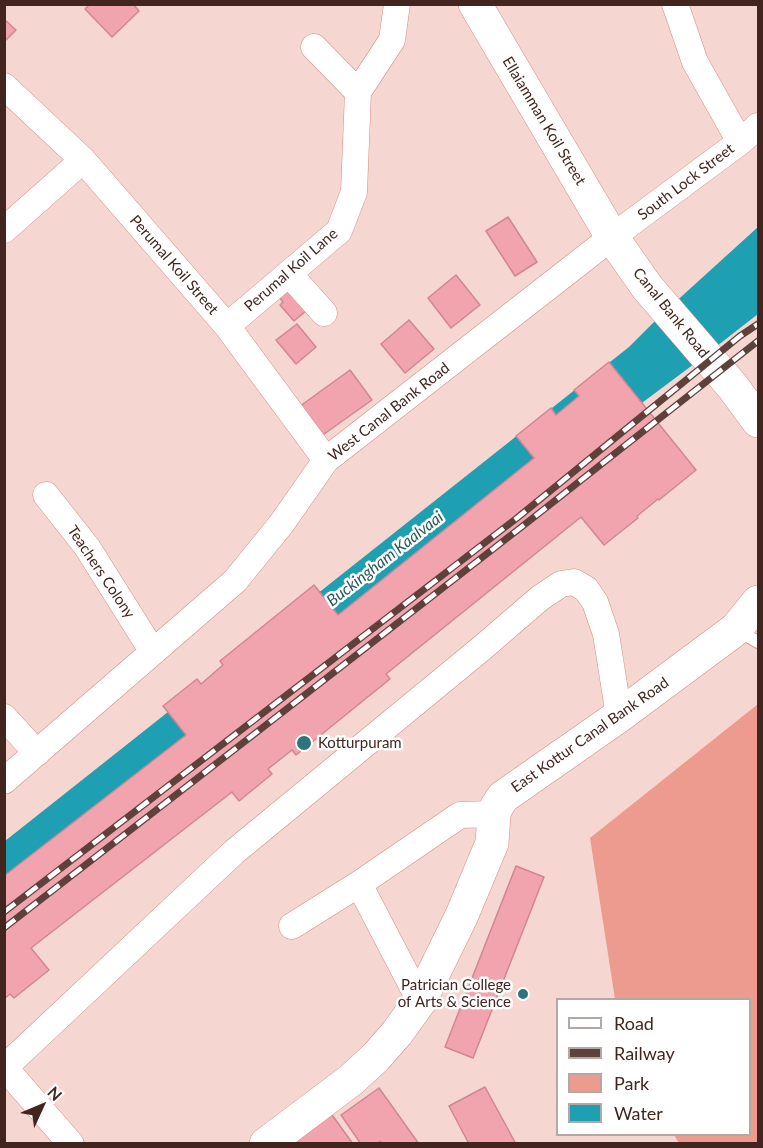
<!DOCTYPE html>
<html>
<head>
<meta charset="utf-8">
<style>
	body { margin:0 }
	#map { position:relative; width:763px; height:1148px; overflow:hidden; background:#f6d6d0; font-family:Lato,sans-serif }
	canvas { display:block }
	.frame { position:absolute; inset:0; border:6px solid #432520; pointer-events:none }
	.legend { position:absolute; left:556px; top:998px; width:195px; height:138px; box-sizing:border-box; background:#fff; border:2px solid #b4a8a6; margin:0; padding:8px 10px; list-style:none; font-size:18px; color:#432520 }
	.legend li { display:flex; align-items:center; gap:12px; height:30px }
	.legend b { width:30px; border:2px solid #b4a8a6 }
	.north { position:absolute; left:12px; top:1076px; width:60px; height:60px; -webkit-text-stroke:4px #fff; paint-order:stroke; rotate:46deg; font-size:16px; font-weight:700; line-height:24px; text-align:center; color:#432520 }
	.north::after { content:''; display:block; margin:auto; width:21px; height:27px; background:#432520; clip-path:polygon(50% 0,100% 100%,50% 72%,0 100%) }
</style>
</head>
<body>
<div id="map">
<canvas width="763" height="1148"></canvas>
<div class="frame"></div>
<ul class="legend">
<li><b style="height:8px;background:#fff"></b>Road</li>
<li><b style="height:8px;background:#5f413c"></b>Railway</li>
<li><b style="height:16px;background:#ec9b8e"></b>Park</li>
<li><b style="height:16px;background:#1fa0b2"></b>Water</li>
</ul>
<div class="north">N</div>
</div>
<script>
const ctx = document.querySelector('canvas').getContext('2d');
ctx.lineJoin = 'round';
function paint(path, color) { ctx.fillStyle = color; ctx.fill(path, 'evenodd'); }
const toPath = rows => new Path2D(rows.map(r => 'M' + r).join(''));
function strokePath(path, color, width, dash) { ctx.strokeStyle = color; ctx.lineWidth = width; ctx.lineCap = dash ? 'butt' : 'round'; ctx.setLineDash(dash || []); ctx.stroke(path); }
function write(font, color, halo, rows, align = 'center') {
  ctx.font = font + ' Lato,sans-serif'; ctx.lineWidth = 5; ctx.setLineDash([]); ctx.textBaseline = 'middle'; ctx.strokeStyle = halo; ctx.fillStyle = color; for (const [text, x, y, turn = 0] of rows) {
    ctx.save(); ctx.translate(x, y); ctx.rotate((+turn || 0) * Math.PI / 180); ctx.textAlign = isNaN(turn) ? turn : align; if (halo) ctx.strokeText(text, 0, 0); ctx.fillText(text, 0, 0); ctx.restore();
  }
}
paint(toPath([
	[758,704,758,1143,679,1143,674,1135,750,1134,750,1000,615,999,590,838]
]), '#ec9b8e');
paint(toPath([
	[758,227,758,314,694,364,5,879,5,841,629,347,660,316]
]), '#1fa0b2');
const building = toPath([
	[90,4,133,4,139,11,112,37,85,9,90,4],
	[4,19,16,30,4,42,4,19],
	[508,217,537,262,515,276,486,231,508,217],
	[456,275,480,305,451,328,428,298,456,275],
	[292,282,307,310,294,321,280,305,283,302,278,295,292,282],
	[409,320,434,349,405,373,381,344,409,320],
	[297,324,316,347,296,364,276,340,297,324],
	[609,362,696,470,659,500,658,499,637,516,638,518,604,545,581,517,386,674,390,679,296,755,292,750,268,769,272,774,239,801,232,792,31,948,49,970,14,998,10,994,4,999,4,876,186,735,163,706,197,679,201,684,223,665,220,661,314,585,338,615,534,458,516,436,551,408,556,415,579,396,574,390,609,362],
	[350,370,372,400,317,439,296,409,350,370],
	[516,866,544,877,473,1058,445,1047,516,866],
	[485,1087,516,1144,469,1144,449,1106,485,1087],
	[379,1088,419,1144,382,1144,380,1141,376,1144,361,1144,341,1115,379,1088],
	[330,1112,353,1144,288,1144,330,1112]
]);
paint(building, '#f1a3ae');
strokePath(building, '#d18692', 1.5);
const lane = toPath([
	[737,630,758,642]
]);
const street = toPath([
	[675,4,695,62,740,142],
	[314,47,358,92],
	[4,86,83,160,227,326,326,460],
	[4,230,83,160],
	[289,274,324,313],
	[227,326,339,231,354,192,358,92,392,40,397,4],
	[46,495,87,547,153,652],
	[4,717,37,753],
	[4,781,235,581,282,523,326,460,612,237,740,142,758,126],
	[359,884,420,1001],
	[292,926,359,884,460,815,494,814],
	[4,1068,234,852,482,648,540,598,561,584,574,582,586,589,595,602,606,634,619,716],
	[5,1068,71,1144]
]);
const secondary = toPath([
	[475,4,612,237,647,287,733,387,758,421],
	[266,1144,351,1080,376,1057,397,1033,420,1001,462,915,492,843,494,814,497,806,503,797,619,716,736,629,758,602]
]);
strokePath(lane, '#d68c80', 14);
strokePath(street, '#d68c80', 27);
strokePath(secondary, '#d68c80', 34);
strokePath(lane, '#fff', 12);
strokePath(street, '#fff', 26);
strokePath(secondary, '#fff', 33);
const rail = toPath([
	[4,912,517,518,740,336,758,324],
	[4,928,524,525,758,341]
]);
strokePath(rail, '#5f413c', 7);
strokePath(rail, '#fff', 4.5, [14]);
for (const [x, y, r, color] of [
	[304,743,8,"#2d747f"],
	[523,994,6,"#2d747f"]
]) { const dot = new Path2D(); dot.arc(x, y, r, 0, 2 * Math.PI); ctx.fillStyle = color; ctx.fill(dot); strokePath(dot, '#fff', 2); }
write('15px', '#432520', '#fff', [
	["Ellaiamman Koil Street",544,121,59],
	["South Lock Street",686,182,-37],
	["Perumal Koil Street",174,265,49],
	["Perumal Koil Lane",291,270,-41],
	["Canal Bank Road",671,313,51],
	["West Canal Bank Road",389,412,-38],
	["Teachers Colony",101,572,56],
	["East Kottur Canal Bank Road",590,735,-35]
]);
write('15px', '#432520', '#fff', [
	["Kotturpuram",318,743],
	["Patrician College",511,985,"right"],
	["of Arts & Science",511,1002,"right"]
], 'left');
write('italic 16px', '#275860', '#fff', [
	["Buckingham Kaalvaai",385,559,-38]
]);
</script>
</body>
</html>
